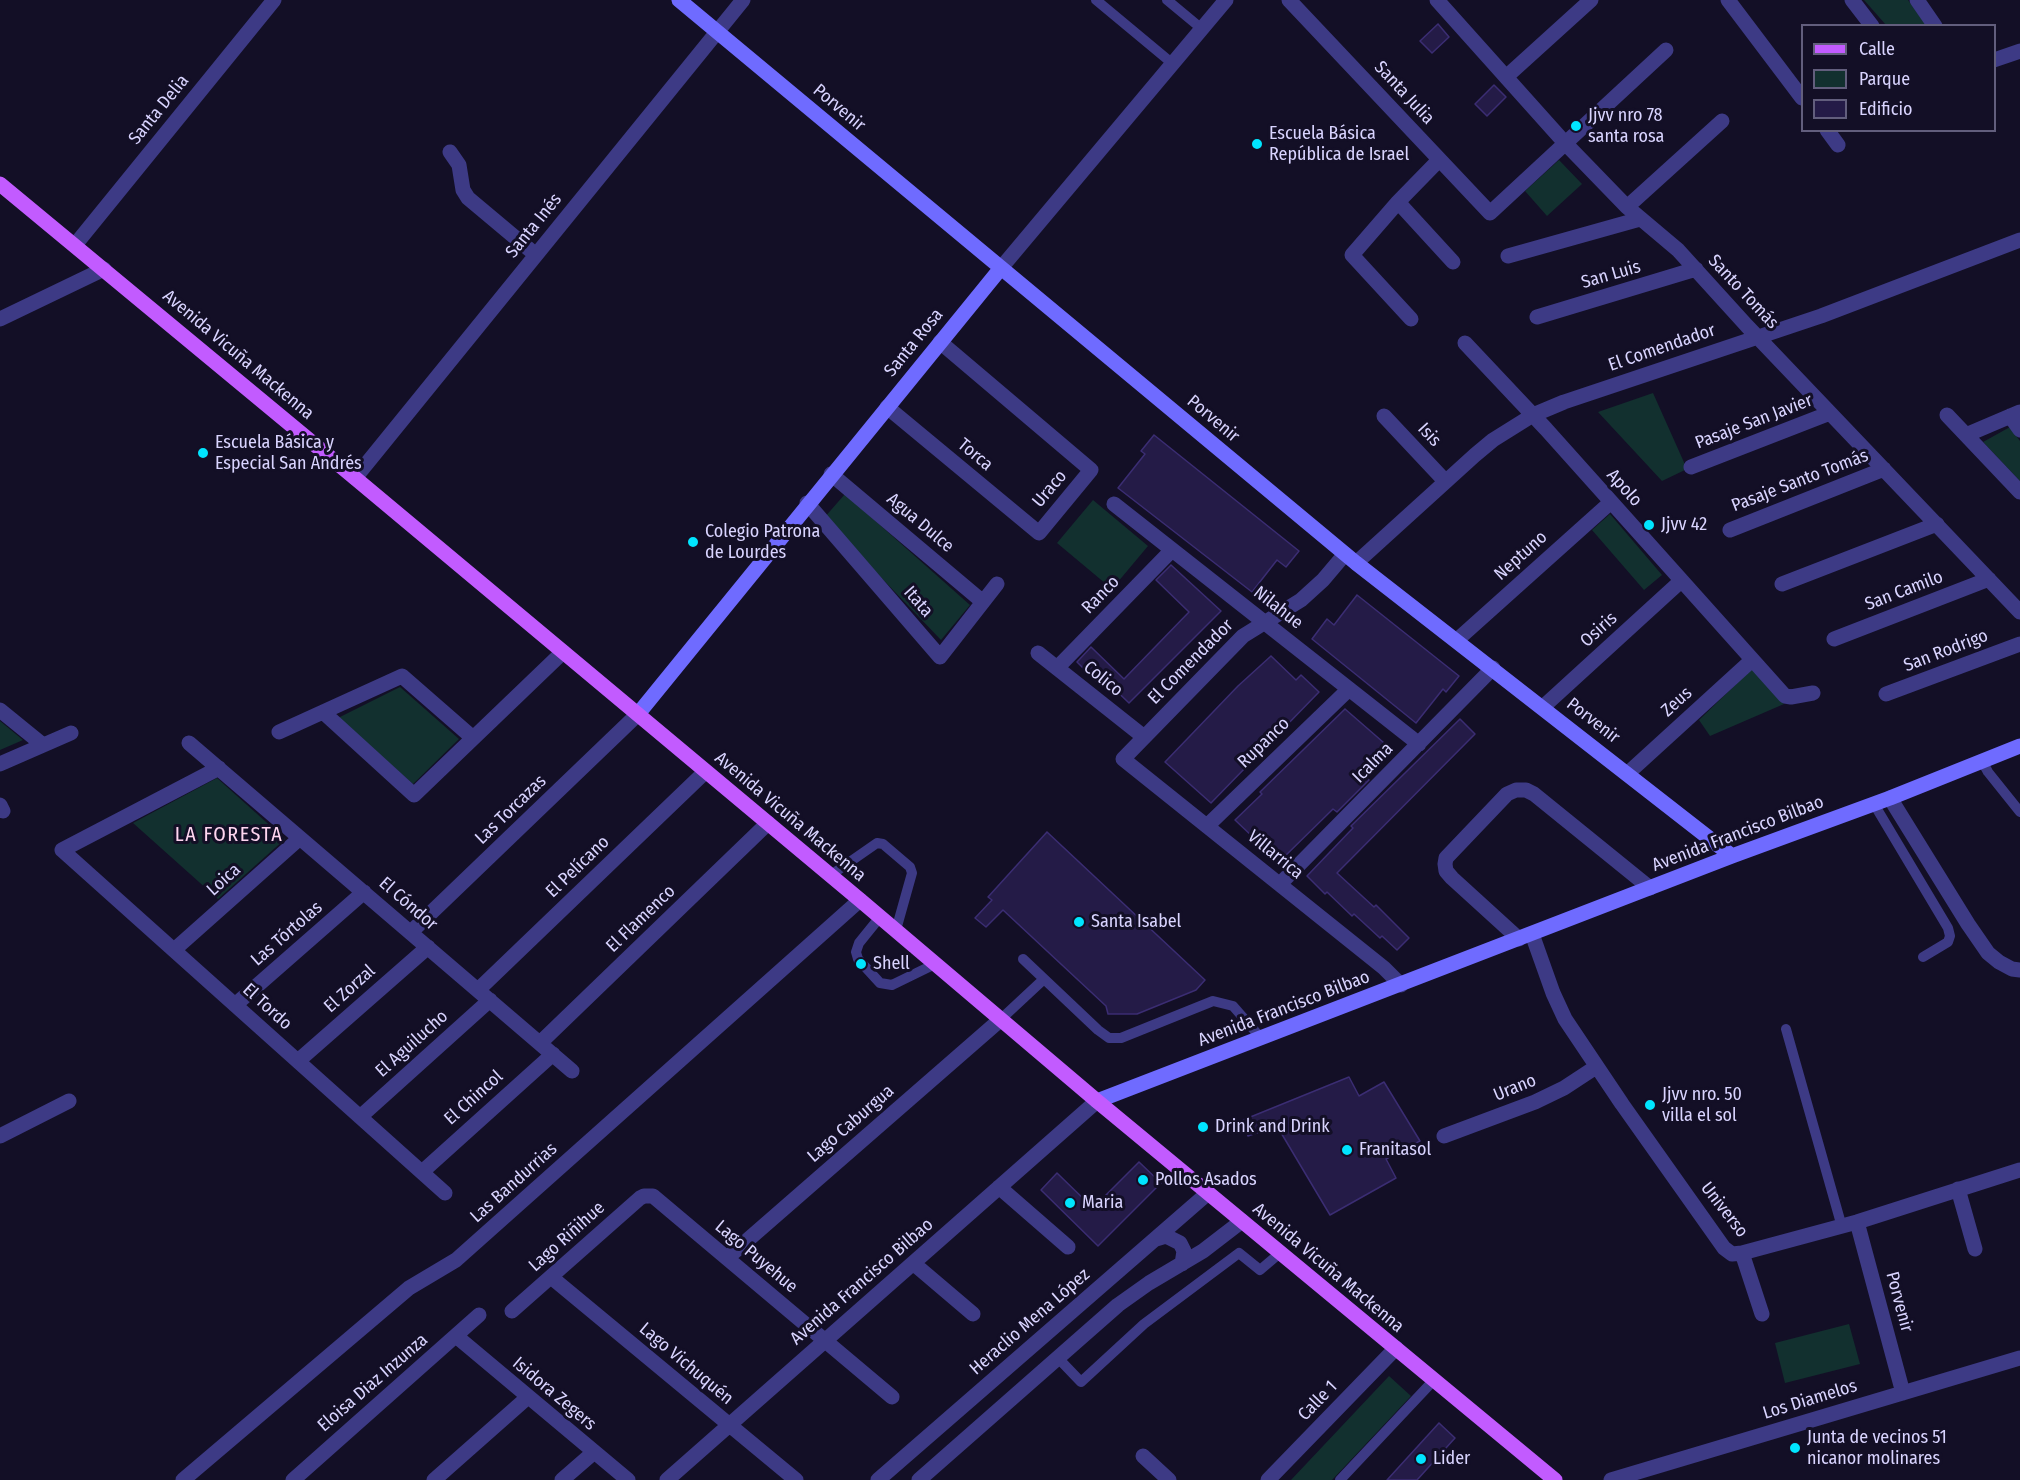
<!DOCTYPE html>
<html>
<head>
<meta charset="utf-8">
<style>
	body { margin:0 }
	#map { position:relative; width:2020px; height:1480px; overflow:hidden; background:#130f26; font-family:"Fira Sans Condensed",sans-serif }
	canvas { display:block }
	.legend { position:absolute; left:1801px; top:24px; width:195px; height:108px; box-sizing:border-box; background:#130f26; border:2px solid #625e7d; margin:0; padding:8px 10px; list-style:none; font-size:18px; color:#d9d4ff }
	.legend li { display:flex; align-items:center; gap:12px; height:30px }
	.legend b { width:30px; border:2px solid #625e7d }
</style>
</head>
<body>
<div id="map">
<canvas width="2020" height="1480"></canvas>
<ul class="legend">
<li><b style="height:8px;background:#c25bff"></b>Calle</li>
<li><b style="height:16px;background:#12302f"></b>Parque</li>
<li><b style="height:16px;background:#241b47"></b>Edificio</li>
</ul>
</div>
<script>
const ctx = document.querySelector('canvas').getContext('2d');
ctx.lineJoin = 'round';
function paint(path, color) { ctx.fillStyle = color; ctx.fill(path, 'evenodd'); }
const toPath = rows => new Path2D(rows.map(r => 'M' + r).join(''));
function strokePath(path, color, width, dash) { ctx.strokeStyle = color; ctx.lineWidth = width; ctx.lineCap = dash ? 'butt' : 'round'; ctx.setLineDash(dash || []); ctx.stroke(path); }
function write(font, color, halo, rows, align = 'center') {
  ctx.font = font + ' "Fira Sans Condensed",sans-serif'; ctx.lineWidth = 6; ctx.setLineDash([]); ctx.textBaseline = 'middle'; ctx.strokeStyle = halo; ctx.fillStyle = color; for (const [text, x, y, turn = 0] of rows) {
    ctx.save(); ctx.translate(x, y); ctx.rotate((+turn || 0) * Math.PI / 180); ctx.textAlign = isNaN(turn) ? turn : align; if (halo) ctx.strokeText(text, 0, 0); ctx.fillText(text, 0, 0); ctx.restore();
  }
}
paint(toPath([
	[1864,0,1908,0,1926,25,1886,25],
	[1559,160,1582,184,1547,216,1525,191],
	[1653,393,1687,469,1662,481,1598,412],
	[2010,427,2020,441,2020,481,1983,442],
	[845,494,970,605,941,640,824,518],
	[1093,500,1148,546,1112,589,1057,543],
	[1610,514,1662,575,1644,590,1592,530],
	[1756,665,1784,704,1710,736,1699,720],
	[400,687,459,739,413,784,338,718],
	[0,721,23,740,0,750],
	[217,778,285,839,218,899,133,823],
	[1849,1324,1860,1364,1785,1383,1775,1343],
	[1389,1376,1411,1396,1332,1480,1291,1480]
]), '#12302f');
const building = toPath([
	[1438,24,1449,37,1432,53,1420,41,1438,24],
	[1494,85,1506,97,1487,116,1475,104,1494,85],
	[1154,435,1299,551,1286,567,1277,560,1252,592,1118,488,1145,454,1141,451,1154,435],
	[1171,565,1221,611,1129,703,1103,678,1098,683,1077,662,1091,647,1124,679,1157,645,1189,612,1156,580,1171,565],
	[1357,595,1459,676,1446,692,1443,689,1416,723,1312,639,1327,619,1334,625,1357,595],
	[1271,656,1296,680,1301,675,1319,692,1211,803,1165,762,1238,686,1271,656],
	[1345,709,1391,749,1365,776,1369,780,1337,812,1333,809,1281,860,1256,836,1254,838,1235,820,1262,794,1260,792,1345,709],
	[1460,719,1475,734,1337,873,1374,907,1376,905,1409,938,1397,950,1382,936,1380,938,1354,914,1352,916,1327,892,1325,894,1307,876,1353,828,1351,826,1460,719],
	[1047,832,1205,980,1196,990,1137,1014,1108,1014,1106,1006,1003,910,986,927,975,918,992,900,988,897,1047,832],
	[1349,1077,1359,1096,1384,1082,1420,1141,1386,1159,1396,1178,1330,1215,1277,1126,1248,1136,1243,1120,1349,1077],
	[1139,1162,1161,1183,1098,1246,1041,1190,1057,1173,1093,1208,1139,1162],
	[1439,1423,1455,1438,1417,1480,1387,1480,1439,1423]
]);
paint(building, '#241b47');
strokePath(building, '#3b2d73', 1.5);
strokePath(toPath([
	[1096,0,1173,64],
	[1167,0,1202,29],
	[1982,761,1988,772,2020,812],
	[1874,804,1948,928,1950,936,1948,942,1923,957],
	[831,875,877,843,883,844,910,867,912,873,896,930],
	[880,917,859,943,856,952,858,959,880,983,892,985,935,964],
	[1023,959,1098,1030,1109,1038,1121,1038,1213,1001,1233,1006,1261,1038],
	[1000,1020,1044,979],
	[1786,1029,1842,1227],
	[1058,1358,1081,1382,1144,1324,1239,1253,1260,1270,1280,1253],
	[1340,1480,1434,1380]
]), '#3d3a85', 10);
strokePath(toPath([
	[1289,0,1490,213,1666,50],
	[1437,0,1565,143,1627,207,1678,250,1747,326,2020,612],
	[1728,0,1802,98],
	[1852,0,1872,26],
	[1917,0,1935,26],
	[1994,60,2020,51],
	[1506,77,1591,0],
	[1827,130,1838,145],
	[450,152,459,165,463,190,468,198,536,255],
	[1398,202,1453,262],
	[1627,207,1722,121],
	[75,245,274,0],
	[1508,256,1640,219],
	[1001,268,1226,0],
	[1537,317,1696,269],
	[0,319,104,269],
	[1411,319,1352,255,1398,202,1439,160],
	[1465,343,1546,429,1785,696,1791,697,1813,693],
	[887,407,1039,533,1091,470,940,342],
	[1947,415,2020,492],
	[1384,416,1445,481],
	[2010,416,2020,430],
	[1966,435,2020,412],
	[1691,467,1830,413],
	[831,474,983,602],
	[355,478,743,0],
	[807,503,940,657,997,584],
	[1114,504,1419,744],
	[1730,530,1884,469],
	[1345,554,1323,580,1301,600,1243,636,1123,759,1384,968,1401,985],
	[1356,563,1475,455,1493,440,1533,415,1564,402,1821,316,2020,240],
	[1782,584,1937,524],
	[1834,639,1989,579],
	[1457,640,1611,502],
	[1038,653,1144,737],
	[1057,668,1172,550],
	[1886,694,2020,644],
	[1543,707,1681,581],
	[0,710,43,745],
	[323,712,414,795,563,652],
	[279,732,402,676,473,738],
	[189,743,572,1071],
	[0,764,71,733],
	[219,768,62,850,445,1193],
	[1627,774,1752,660],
	[1890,798,1968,924,1988,953,1999,962,2012,969,2020,970],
	[0,805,3,811],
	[1207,826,1349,689],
	[1280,884,1493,668],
	[411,932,638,714],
	[1532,934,1553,993,1565,1019,1622,1104,1724,1248,1732,1254,1742,1253,1857,1222,2020,1170],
	[1519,939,1452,878,1446,871,1445,864,1446,858,1507,794,1516,790,1526,790,1534,794,1650,888],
	[174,950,300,838],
	[478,990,705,772],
	[235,1005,364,892],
	[540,1043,768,823],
	[298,1061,428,947],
	[360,1117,490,1000],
	[0,1136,69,1101],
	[1444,1136,1535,1102,1564,1088,1596,1067],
	[422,1172,553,1054],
	[999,1187,1068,1247],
	[1958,1189,1975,1249],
	[1857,1222,1903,1393],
	[1156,1239,1166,1236,1180,1243,1184,1251,1182,1264],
	[1742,1253,1762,1314],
	[727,1258,1000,1020],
	[913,1263,973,1314],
	[551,1277,796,1480],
	[512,1311,640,1198,644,1196,653,1196,892,1397],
	[456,1336,628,1480],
	[1143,1456,1169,1480],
	[183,1480,409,1288,456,1260,860,900],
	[293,1480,479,1315],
	[434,1480,528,1397],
	[562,1480,593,1453],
	[667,1480,1097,1101],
	[878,1480,1208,1193],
	[919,1480,1118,1305,1149,1283,1203,1251,1242,1221],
	[1268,1480,1396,1348],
	[1611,1480,2020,1358]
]), '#3d3a85', 15);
strokePath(toPath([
	[679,0,1356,563,1732,856],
	[638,714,1001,268],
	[1097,1101,1732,856,1890,798,2020,746]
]), '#6f6bff', 15);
strokePath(toPath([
	[0,184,355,478,860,900,1097,1101,1555,1480]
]), '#c25bff', 15);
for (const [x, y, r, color] of [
	[1576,126,6,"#00e5ff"],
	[1257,144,6,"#00e5ff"],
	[203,453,6,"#00e5ff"],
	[1649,525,6,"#00e5ff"],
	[693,542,6,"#00e5ff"],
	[1079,922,6,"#00e5ff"],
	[861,964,6,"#00e5ff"],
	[1650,1105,6,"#00e5ff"],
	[1203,1127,6,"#00e5ff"],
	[1347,1150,6,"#00e5ff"],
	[1143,1180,6,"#00e5ff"],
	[1070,1203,6,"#00e5ff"],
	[1795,1448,6,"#00e5ff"],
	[1421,1459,6,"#00e5ff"]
]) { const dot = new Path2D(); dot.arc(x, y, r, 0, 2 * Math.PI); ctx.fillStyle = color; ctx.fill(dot); strokePath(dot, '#130f26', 2); }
write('18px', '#d9d4ff', '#130f26', [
	["Santa Julia",1404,93,47],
	["Porvenir",839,108,40],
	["Santa Delia",159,110,-51],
	["Santa Inés",534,226,-51],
	["San Luis",1611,275,-16],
	["Santo Tomás",1743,292,47],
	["Santa Rosa",914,343,-51],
	["El Comendador",1662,348,-19],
	["Avenida Vicuña Mackenna",238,355,40],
	["Porvenir",1213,419,40],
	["Pasaje San Javier",1754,422,-21],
	["Isis",1429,435,47],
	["Torca",975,455,40],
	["Pasaje Santo Tomás",1800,481,-21],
	["Apolo",1624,488,48],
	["Uraco",1050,489,-50],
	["Agua Dulce",920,523,40],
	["Neptuno",1521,556,-42],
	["San Camilo",1904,591,-21],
	["Ranco",1101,595,-46],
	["Itata",918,602,49],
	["Nilahue",1278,608,38],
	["Osiris",1599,630,-42],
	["San Rodrigo",1946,651,-21],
	["El Comendador",1191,662,-45],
	["Colico",1103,679,39],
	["Zeus",1677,702,-42],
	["Porvenir",1593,721,38],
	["Rupanco",1264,743,-44],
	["Icalma",1373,763,-45],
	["Las Torcazas",511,810,-44],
	["Avenida Vicuña Mackenna",790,817,40],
	["Avenida Francisco Bilbao",1738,834,-21],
	["Villarrica",1275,855,39],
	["El Pelícano",578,867,-44],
	["Loica",224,880,-42],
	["El Cóndor",408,904,41],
	["El Flamenco",641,919,-44],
	["Las Tórtolas",287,934,-41],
	["El Zorzal",350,989,-42],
	["El Tordo",267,1007,42],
	["Avenida Francisco Bilbao",1284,1009,-21],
	["El Aguilucho",412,1044,-42],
	["Urano",1515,1088,-22],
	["El Chincol",474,1098,-42],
	["Lago Caburgua",851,1124,-41],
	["Las Bandurrias",514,1183,-42],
	["Universo",1724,1210,52],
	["Lago Riñihue",567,1237,-42],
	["Lago Puyehue",756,1257,40],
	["Avenida Vicuña Mackenna",1328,1268,40],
	["Avenida Francisco Bilbao",862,1282,-41],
	["Porvenir",1899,1302,75],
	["Heraclio Mena López",1030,1322,-41],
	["Lago Vichuquén",686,1364,40],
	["Eloisa Diaz Inzunza",373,1383,-41],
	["Isidora Zegers",554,1394,40],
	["Los Diamelos",1810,1400,-17],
	["Calle 1",1318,1401,-46]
]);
write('18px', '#d9d4ff', '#130f26', [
	["Jjvv nro 78",1588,116],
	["santa rosa",1588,137],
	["Escuela Básica",1269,134],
	["República de Israel",1269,155],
	["Escuela Básica y",215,443],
	["Especial San Andrés",215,464],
	["Jjvv 42",1661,525],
	["Colegio Patrona",705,532],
	["de Lourdes",705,553],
	["Santa Isabel",1091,922],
	["Shell",873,964],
	["Jjvv nro. 50",1662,1095],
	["villa el sol",1662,1116],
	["Drink and Drink",1215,1127],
	["Franitasol",1359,1150],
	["Pollos Asados",1155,1180],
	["Maria",1082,1203],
	["Junta de vecinos 51",1807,1438],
	["nicanor molinares",1807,1459],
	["Lider",1433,1459]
], 'left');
ctx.letterSpacing = '1.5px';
write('20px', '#ffd6f0', '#130f26', [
	["LA FORESTA",229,835]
]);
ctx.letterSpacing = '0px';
</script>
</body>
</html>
